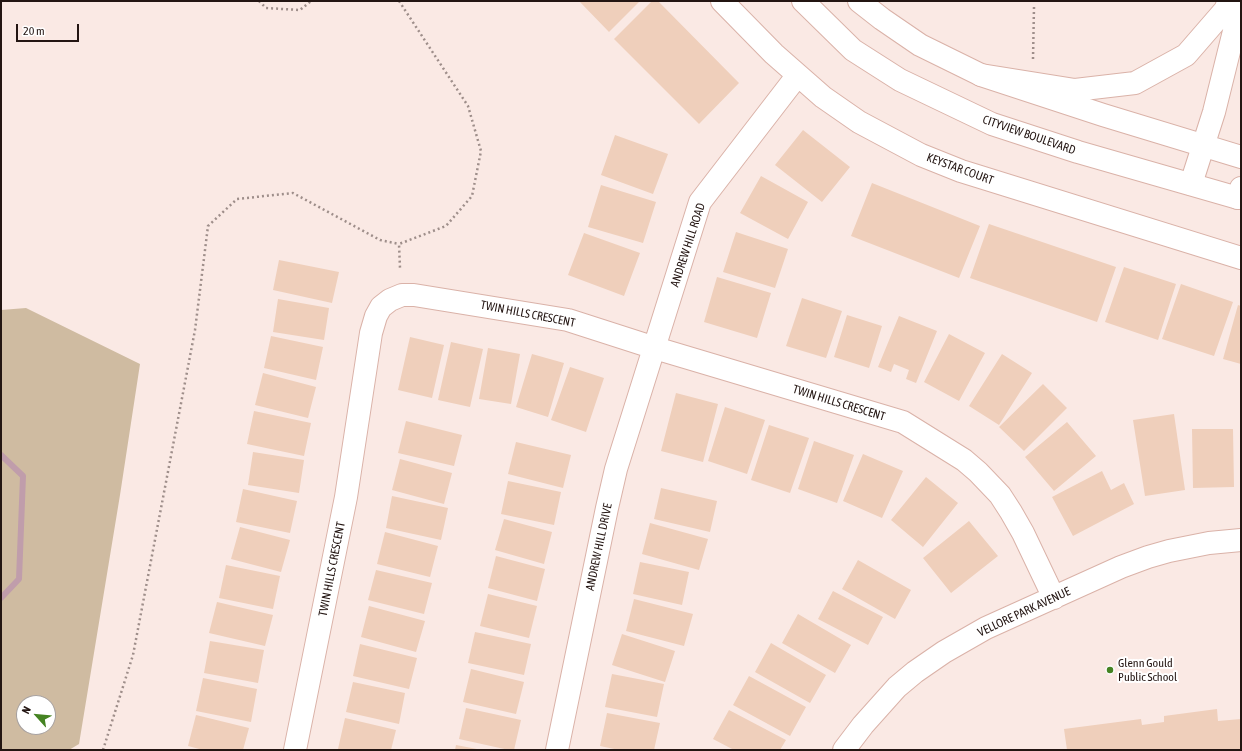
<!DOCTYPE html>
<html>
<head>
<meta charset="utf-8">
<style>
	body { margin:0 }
	#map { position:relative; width:1242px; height:751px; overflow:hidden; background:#fae9e4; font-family:"Asap Condensed",sans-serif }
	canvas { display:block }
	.frame { position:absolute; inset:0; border:2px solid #231512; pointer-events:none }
	.north { position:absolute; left:16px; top:695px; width:40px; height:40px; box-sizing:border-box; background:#fff; border:1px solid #a7a1a0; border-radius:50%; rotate:297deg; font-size:11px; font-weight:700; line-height:16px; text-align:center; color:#231512 }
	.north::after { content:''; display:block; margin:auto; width:14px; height:18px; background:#458322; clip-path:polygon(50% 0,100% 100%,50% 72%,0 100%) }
	.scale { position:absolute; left:16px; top:24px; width:63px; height:18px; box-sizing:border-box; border:2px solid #231512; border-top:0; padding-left:5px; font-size:12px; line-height:14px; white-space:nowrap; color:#231512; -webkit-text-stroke:3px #fff; paint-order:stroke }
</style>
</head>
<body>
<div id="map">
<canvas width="1242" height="751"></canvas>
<div class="frame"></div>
<div class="north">N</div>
<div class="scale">20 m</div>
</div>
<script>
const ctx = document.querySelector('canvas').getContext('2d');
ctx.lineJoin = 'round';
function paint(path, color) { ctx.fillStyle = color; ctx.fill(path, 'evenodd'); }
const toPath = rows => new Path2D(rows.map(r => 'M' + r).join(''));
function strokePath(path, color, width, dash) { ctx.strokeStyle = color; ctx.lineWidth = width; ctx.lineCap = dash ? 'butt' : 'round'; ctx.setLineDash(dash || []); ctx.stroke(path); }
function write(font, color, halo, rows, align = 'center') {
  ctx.font = font + ' "Asap Condensed",sans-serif'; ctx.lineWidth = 4; ctx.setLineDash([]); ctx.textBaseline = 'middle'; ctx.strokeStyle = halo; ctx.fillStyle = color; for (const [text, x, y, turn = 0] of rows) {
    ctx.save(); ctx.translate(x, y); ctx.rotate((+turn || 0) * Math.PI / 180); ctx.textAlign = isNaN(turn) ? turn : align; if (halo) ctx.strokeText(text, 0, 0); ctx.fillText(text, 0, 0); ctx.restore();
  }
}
paint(toPath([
	[26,308,140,364,120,495,79,744,69,750,1,750,1,310],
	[24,703,48,703,48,727,24,727]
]), '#cfbba1');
strokePath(toPath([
	[1,455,23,476,19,579,1,598]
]), '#c09dab', 6);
paint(toPath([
	[579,1,640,1,609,32],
	[652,1,658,1,739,83,699,124,614,39],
	[803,130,850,167,822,202,775,165],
	[615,135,668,154,653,194,601,175],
	[761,176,808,202,788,239,740,213],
	[872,183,980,226,959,278,851,236],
	[601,185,656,202,643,243,588,227],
	[989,224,1116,267,1097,322,970,278],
	[736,232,788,249,775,288,723,272],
	[584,233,640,253,624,296,568,275],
	[279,260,339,272,332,303,273,290],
	[1124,267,1176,284,1158,340,1105,322],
	[717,277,771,293,757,338,704,322],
	[1181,284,1233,302,1214,356,1162,339],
	[802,298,842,311,826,358,786,346],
	[278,299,329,308,324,340,273,332],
	[1238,305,1241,306,1241,364,1223,359],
	[847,315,882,326,869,368,834,357],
	[899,316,937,331,916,383,906,379,909,370,894,364,891,372,878,367],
	[949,334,985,353,959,401,924,382],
	[271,336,323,347,316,380,264,368],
	[410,337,444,345,432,398,398,390],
	[451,342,483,349,470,407,438,400],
	[488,348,520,354,511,404,479,399],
	[532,354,564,363,548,417,516,407],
	[1002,354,1032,373,999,425,969,406],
	[570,367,604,378,586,432,551,420],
	[263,373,316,387,308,418,255,405],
	[1043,384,1067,408,1024,451,999,427],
	[676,393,718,404,703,462,661,451],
	[725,407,765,420,747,474,708,461],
	[254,411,311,423,304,456,247,444],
	[1174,414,1185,490,1145,496,1133,420],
	[406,421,462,435,454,466,398,453],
	[1067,422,1096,456,1054,491,1025,457],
	[769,425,809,438,790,493,751,480],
	[1192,429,1233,429,1234,487,1193,488],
	[814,441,854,455,837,503,798,489],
	[516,442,571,455,563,488,508,474],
	[253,452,304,460,299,493,248,485],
	[863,454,903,471,882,518,843,501],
	[400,459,452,473,444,504,392,490],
	[1102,471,1111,490,1124,483,1134,504,1073,536,1052,497],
	[926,477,958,503,923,547,891,520],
	[508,481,561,492,554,525,501,514],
	[661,488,717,501,710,532,654,519],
	[243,489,297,501,290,533,236,522],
	[392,496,448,508,441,540,386,528],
	[504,519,552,532,544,564,495,550],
	[969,521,998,556,951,593,923,558],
	[650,523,708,539,699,570,642,554],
	[240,527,290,540,281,572,231,559],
	[385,532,438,546,430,577,377,564],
	[496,556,545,569,537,601,488,588],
	[858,560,911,590,895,619,842,589],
	[640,562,689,572,682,605,633,594],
	[226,565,280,576,273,609,219,598],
	[376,570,432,583,424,614,368,600],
	[833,591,883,617,868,645,818,619],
	[488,594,537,606,529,638,480,626],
	[634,599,693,614,684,646,626,631],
	[217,602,273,615,265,646,209,633],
	[369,606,425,621,416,652,361,637],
	[798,614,851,645,835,673,782,643],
	[475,632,531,644,524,675,468,663],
	[622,634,675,651,665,682,612,665],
	[210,641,264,650,258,683,204,673],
	[771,643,826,675,810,703,755,672],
	[360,644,417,658,409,689,353,676],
	[471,669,524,682,516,714,463,702],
	[612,674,664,684,657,717,605,707],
	[749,676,806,707,790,736,733,705],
	[203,678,257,689,251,722,196,711],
	[353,682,405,693,399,724,346,712],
	[466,708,521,720,514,750,509,750,459,739],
	[1217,709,1218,721,1241,719,1241,750,1067,750,1064,729,1141,719,1142,725,1164,722,1164,716],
	[729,710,786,740,780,750,734,750,713,739],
	[607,713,660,723,654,750,619,750,600,746],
	[196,715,249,728,243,750,203,750,188,746],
	[345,718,396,730,391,750,338,749],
	[456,745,477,749,477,750,455,750]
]), '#efcfbb');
const minor = toPath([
	[722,1,774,54,823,97,859,122,921,155,961,171,1241,258],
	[295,750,346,497,371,333,376,316,381,307,390,300,402,295,414,295,568,320,655,348,903,422,964,460,978,472,1000,495,1011,512,1023,533,1054,598],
	[557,750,607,508,616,469,700,202,797,76],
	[844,750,863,725,897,687,915,672,944,652,986,628,1121,567,1148,557,1169,551,1209,543,1241,540]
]);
const secondary = toPath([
	[803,1,853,50,900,80,992,124,1078,152,1238,198],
	[859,1,882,19,920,45,981,75,1103,115,1241,157]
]);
const motorway = toPath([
	[981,75,1075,90,1135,83,1186,55,1225,10,1229,1],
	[1191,184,1214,112,1241,3],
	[1238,198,1241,188]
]);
strokePath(minor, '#dab2a8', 24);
strokePath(secondary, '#dab2a8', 24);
strokePath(motorway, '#dab2a8', 24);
strokePath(toPath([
	[259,1,266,8,300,10,311,1],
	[399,1,468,106,481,151,472,196,446,226,399,244,400,268],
	[1033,59,1034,7],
	[103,750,133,655,195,330,208,226,237,199,293,193,380,240,399,244]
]), '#9e8e8a', 2.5, [2, 3]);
strokePath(minor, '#fff', 22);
strokePath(secondary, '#fff', 22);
strokePath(motorway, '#fff', 22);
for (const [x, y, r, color] of [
	[1110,670,4,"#458322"]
]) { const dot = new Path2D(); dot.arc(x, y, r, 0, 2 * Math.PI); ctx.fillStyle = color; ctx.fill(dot); strokePath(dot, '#fff', 1.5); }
write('12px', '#231512', '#fff', [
	["CITYVIEW BOULEVARD",1029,135,19],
	["KEYSTAR COURT",960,169,20],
	["ANDREW HILL ROAD",688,245,-72],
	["TWIN HILLS CRESCENT",528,314,11],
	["TWIN HILLS CRESCENT",839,403,17],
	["ANDREW HILL DRIVE",599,547,-78],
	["TWIN HILLS CRESCENT",332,569,-79],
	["VELLORE PARK AVENUE",1024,612,-25]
]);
write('12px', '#231512', '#fff', [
	["Glenn Gould",1118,663],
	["Public School",1118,677]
], 'left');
</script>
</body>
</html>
